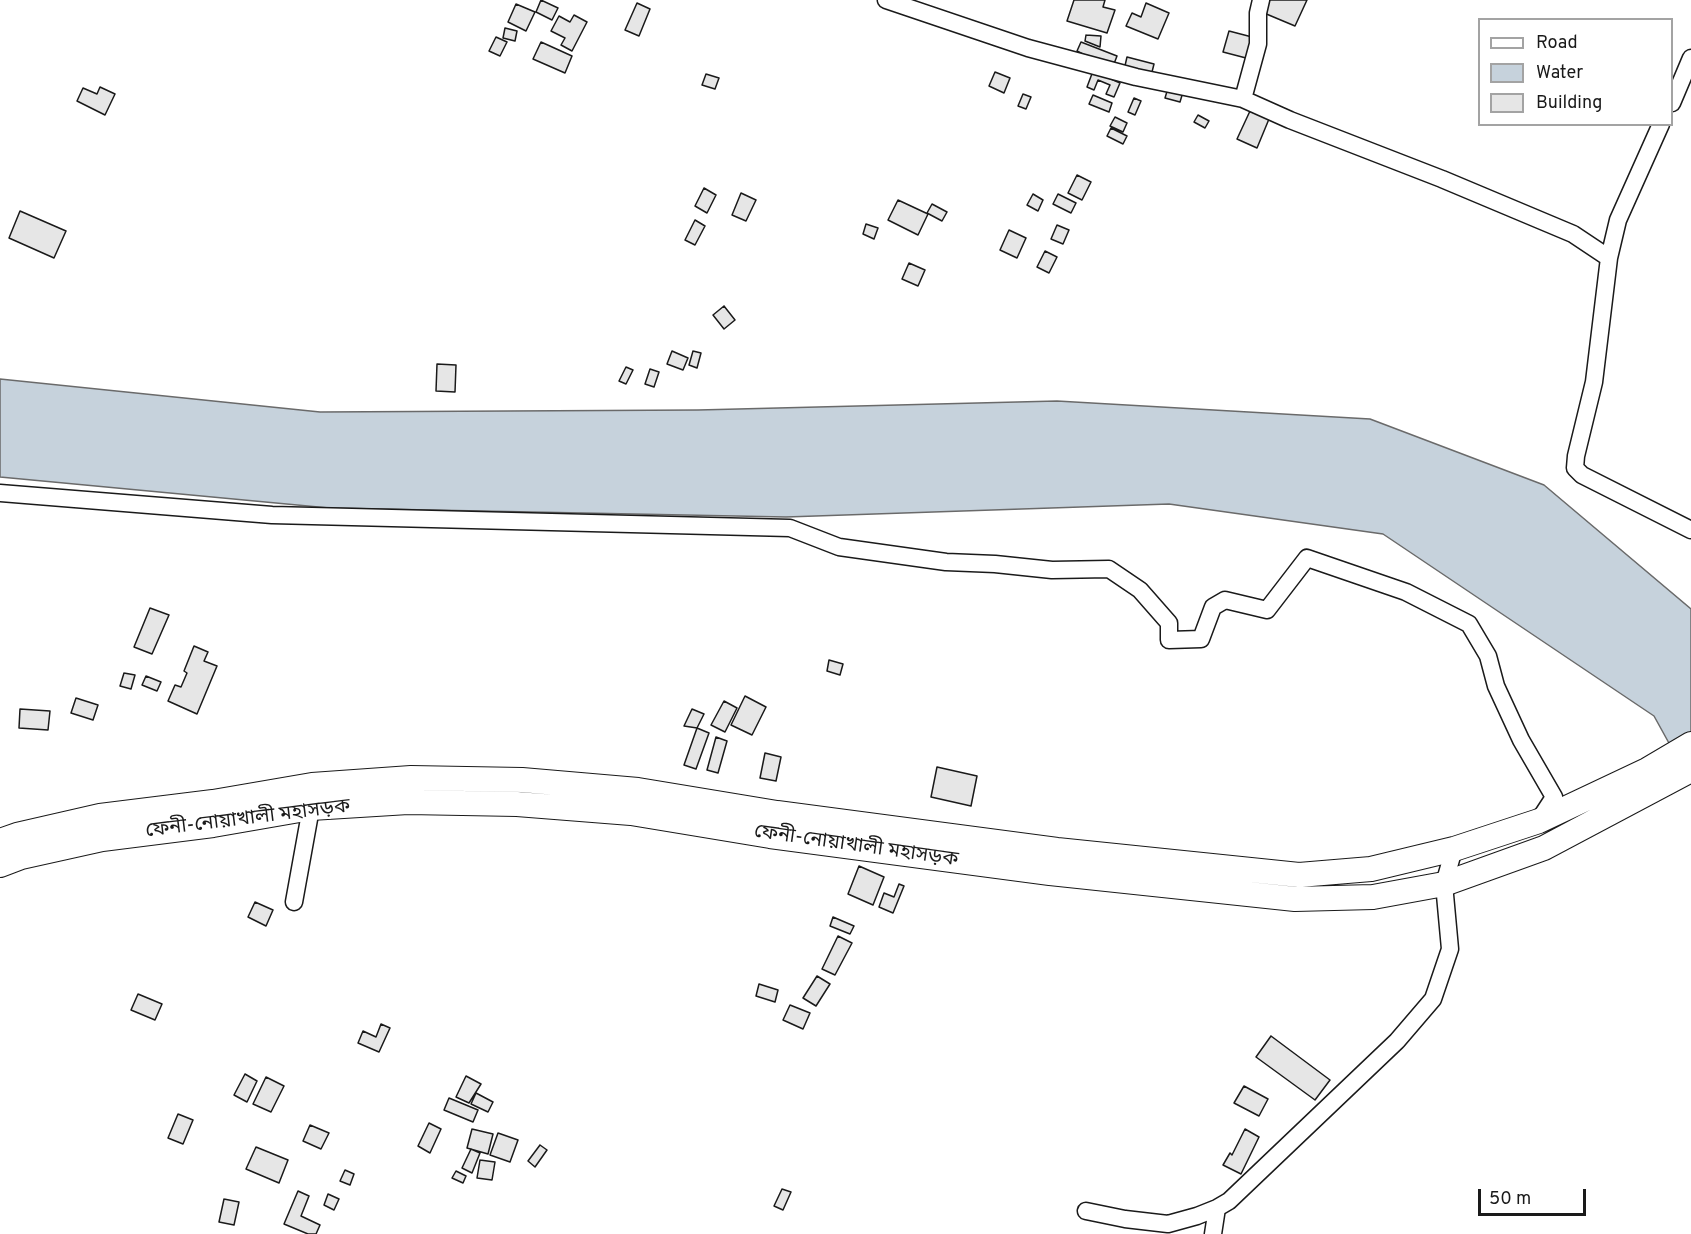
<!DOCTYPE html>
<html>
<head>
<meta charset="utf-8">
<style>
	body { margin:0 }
	#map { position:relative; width:1691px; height:1234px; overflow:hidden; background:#fff; font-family:Overpass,sans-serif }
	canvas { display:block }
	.legend { position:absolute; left:1478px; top:18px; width:195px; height:108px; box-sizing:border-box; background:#fff; border:2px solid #a3a3a3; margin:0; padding:8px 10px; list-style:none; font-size:18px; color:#1a1a1a }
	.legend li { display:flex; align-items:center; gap:12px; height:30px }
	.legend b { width:30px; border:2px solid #a3a3a3 }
	.scale { position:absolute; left:1478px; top:1189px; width:108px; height:27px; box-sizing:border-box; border:3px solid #1a1a1a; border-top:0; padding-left:8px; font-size:18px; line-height:21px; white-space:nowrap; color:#1a1a1a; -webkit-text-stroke:4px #fff; paint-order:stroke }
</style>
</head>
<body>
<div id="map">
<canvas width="1691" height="1234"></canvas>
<ul class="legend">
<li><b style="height:8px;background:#fff"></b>Road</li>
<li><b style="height:16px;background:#c6d2dc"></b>Water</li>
<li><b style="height:16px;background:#e6e6e6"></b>Building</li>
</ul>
<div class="scale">50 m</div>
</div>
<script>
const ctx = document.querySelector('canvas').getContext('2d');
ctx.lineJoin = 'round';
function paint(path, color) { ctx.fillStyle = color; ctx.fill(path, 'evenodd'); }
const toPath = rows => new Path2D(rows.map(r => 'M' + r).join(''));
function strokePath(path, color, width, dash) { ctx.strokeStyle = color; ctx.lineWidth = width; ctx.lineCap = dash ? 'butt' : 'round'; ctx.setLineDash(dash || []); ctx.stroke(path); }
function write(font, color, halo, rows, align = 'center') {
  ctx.font = font + ' Overpass,"Noto Sans Bengali",sans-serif'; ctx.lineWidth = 4.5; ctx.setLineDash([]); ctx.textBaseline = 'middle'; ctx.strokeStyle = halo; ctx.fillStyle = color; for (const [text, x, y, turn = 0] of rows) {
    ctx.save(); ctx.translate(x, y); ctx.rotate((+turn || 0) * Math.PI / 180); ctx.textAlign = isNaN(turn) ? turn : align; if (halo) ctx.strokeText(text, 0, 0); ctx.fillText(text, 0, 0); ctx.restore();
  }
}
const water = toPath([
	[0,379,320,412,698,410,1057,401,1370,419,1544,485,1691,609,1691,783,1654,716,1383,534,1169,504,786,517,329,508,0,477,0,379]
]);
paint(water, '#c6d2dc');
strokePath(water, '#6a6a6a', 1.5);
const building = toPath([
	[541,0,558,8,552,20,536,12,541,0],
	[1074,0,1105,0,1103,7,1115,10,1107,33,1067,21,1074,0],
	[1270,0,1307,0,1295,26,1264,13,1270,0],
	[637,3,650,9,639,36,625,30,637,3],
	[1146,3,1169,13,1158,39,1126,26,1132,13,1141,17,1146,3],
	[516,4,535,12,526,31,508,22,516,4],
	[574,15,587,22,572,51,561,45,565,38,551,31,559,16,570,22,574,15],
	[505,28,517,31,515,41,503,38,505,28],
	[1229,31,1252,37,1246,58,1223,52,1229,31],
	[1086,35,1101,36,1100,47,1085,41,1086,35],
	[496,37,507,42,500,56,489,51,496,37],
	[541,42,572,56,565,73,533,59,541,42],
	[1081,42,1117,56,1112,69,1077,51,1081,42],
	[1127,57,1154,64,1151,76,1124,70,1127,57],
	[1093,71,1120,83,1114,97,1106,94,1110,85,1098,80,1094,90,1087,87,1093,71],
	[995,72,1010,78,1004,93,989,86,995,72],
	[706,74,719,78,715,89,702,85,706,74],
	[100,87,115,94,105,115,77,101,83,88,97,94,100,87],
	[1168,88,1183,92,1180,102,1165,98,1168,88],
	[1023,94,1031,97,1026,109,1018,106,1023,94],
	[1093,95,1112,103,1109,112,1089,104,1093,95],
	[1134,98,1141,101,1135,115,1128,112,1134,98],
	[1250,111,1269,119,1257,148,1237,139,1250,111],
	[1198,115,1209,121,1205,128,1194,122,1198,115],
	[1115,117,1127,123,1123,132,1110,126,1115,117],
	[1111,128,1127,136,1123,144,1107,136,1111,128],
	[1077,175,1091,182,1082,200,1068,193,1077,175],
	[704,188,716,195,707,213,695,206,704,188],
	[741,193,756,200,746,221,732,215,741,193],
	[1033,194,1043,200,1038,211,1027,205,1033,194],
	[1058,194,1076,203,1071,213,1053,204,1058,194],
	[898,200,928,214,918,235,888,220,898,200],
	[932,204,947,212,942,221,927,213,932,204],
	[20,211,66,231,54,258,9,238,20,211],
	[695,220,705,226,695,245,685,240,695,220],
	[866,224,878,228,874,239,863,234,866,224],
	[1057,225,1069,230,1063,244,1051,239,1057,225],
	[1009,230,1026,238,1017,258,1000,250,1009,230],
	[1045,251,1057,257,1049,273,1037,267,1045,251],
	[909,263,925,270,918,286,902,279,909,263],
	[724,306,735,320,724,329,713,315,724,306],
	[672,351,688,358,683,370,667,364,672,351],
	[693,351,701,353,697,368,689,365,693,351],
	[437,364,456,365,455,392,436,391,437,364],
	[626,367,633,370,626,384,619,381,626,367],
	[650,369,659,372,654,387,645,384,650,369],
	[150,608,169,615,152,654,134,647,150,608],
	[194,646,208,652,204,661,217,666,197,714,168,701,175,685,181,687,187,673,184,671,194,646],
	[829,660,843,664,840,675,827,671,829,660],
	[124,673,135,675,131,689,120,686,124,673],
	[146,676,161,682,157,691,142,685,146,676],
	[745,696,766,707,752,735,731,725,745,696],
	[76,698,98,705,93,720,71,713,76,698],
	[724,701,737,708,725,732,711,725,724,701],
	[20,709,50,711,48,730,19,728,20,709],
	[692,709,704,714,697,728,684,726,692,709],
	[697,728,709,733,696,769,684,765,697,728],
	[716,737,727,741,718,773,707,770,716,737],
	[765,753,781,757,776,781,760,778,765,753],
	[937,767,977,776,971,806,931,797,937,767],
	[859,866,884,877,873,905,848,894,859,866],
	[899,884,904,886,893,913,879,907,884,893,894,897,899,884],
	[255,902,273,910,266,926,248,917,255,902],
	[833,917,854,926,850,934,830,926,833,917],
	[838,936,852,943,835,975,822,969,838,936],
	[817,976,830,984,816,1006,803,998,817,976],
	[759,984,778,990,775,1002,756,996,759,984],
	[138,994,162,1004,155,1020,131,1010,138,994],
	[790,1005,810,1013,803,1029,783,1020,790,1005],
	[381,1024,390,1028,379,1052,358,1043,363,1031,376,1037,381,1024],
	[1271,1036,1330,1080,1315,1100,1256,1057,1271,1036],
	[245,1074,257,1081,247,1102,234,1095,245,1074],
	[466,1076,481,1084,469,1103,456,1097,466,1076],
	[266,1077,284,1086,271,1112,253,1104,266,1077],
	[1244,1086,1268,1099,1259,1116,1234,1103,1244,1086],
	[476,1093,493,1102,488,1112,471,1104,476,1093],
	[449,1098,478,1110,473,1122,444,1110,449,1098],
	[178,1114,193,1120,183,1144,168,1138,178,1114],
	[429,1123,441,1129,430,1153,418,1146,429,1123],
	[310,1125,329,1133,321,1149,303,1141,310,1125],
	[472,1129,493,1134,488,1154,467,1148,472,1129],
	[1245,1129,1259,1137,1241,1174,1223,1165,1230,1153,1232,1155,1245,1129],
	[498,1133,518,1140,510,1162,490,1155,498,1133],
	[540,1145,547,1150,535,1167,528,1161,540,1145],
	[256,1147,288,1160,279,1183,246,1169,256,1147],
	[471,1149,480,1153,472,1173,462,1168,471,1149],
	[480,1160,495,1162,492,1180,477,1178,480,1160],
	[345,1170,354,1174,350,1185,340,1181,345,1170],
	[456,1171,466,1176,463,1183,452,1178,456,1171],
	[782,1189,791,1192,783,1210,774,1206,782,1189],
	[298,1191,309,1196,301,1216,320,1225,316,1234,308,1234,284,1224,298,1191],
	[328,1194,339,1199,334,1210,324,1205,328,1194],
	[224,1199,239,1202,234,1225,219,1222,224,1199]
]);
paint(building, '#e6e6e6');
strokePath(building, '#1a1a1a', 1.5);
const minor = toPath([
	[886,0,1028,48,1136,77,1243,99,1290,120,1442,179,1573,234,1609,258],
	[1243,99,1258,44,1258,13,1261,0],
	[1672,103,1691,58],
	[1661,124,1618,220,1609,258,1594,382,1576,456,1575,468,1582,475,1691,530],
	[0,493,272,515,790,528,839,547,946,562,995,564,1052,570,1109,569,1140,590,1169,623,1169,640,1201,639,1213,607,1225,600,1267,610,1307,558,1406,592,1469,624,1488,656,1496,686,1521,740,1554,797,1539,820],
	[294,902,311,808,315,800],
	[1086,1211,1125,1219,1168,1224,1197,1216,1217,1208,1229,1201,1397,1041,1433,999,1450,949,1444,884,1454,849],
	[1213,1234,1217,1208]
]);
const highway = toPath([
	[0,841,17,835,100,816,213,802,312,785,411,778,522,780,638,790,777,813,1057,850,1299,875,1371,869,1454,849,1539,821,1647,770,1691,744],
	[0,865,21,857,102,839,213,825,311,808,408,802,517,804,631,813,770,836,1050,873,1295,899,1373,897,1444,884,1544,848,1691,770]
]);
strokePath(minor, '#1a1a1a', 19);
strokePath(highway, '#1a1a1a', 26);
strokePath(minor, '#fff', 16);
strokePath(highway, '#fff', 24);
write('20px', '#1a1a1a', '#fff', [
	["ফেনী-নোয়াখালী মহাসড়ক",248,820,-7],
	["ফেনী-নোয়াখালী মহাসড়ক",856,847,8]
]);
</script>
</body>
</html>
